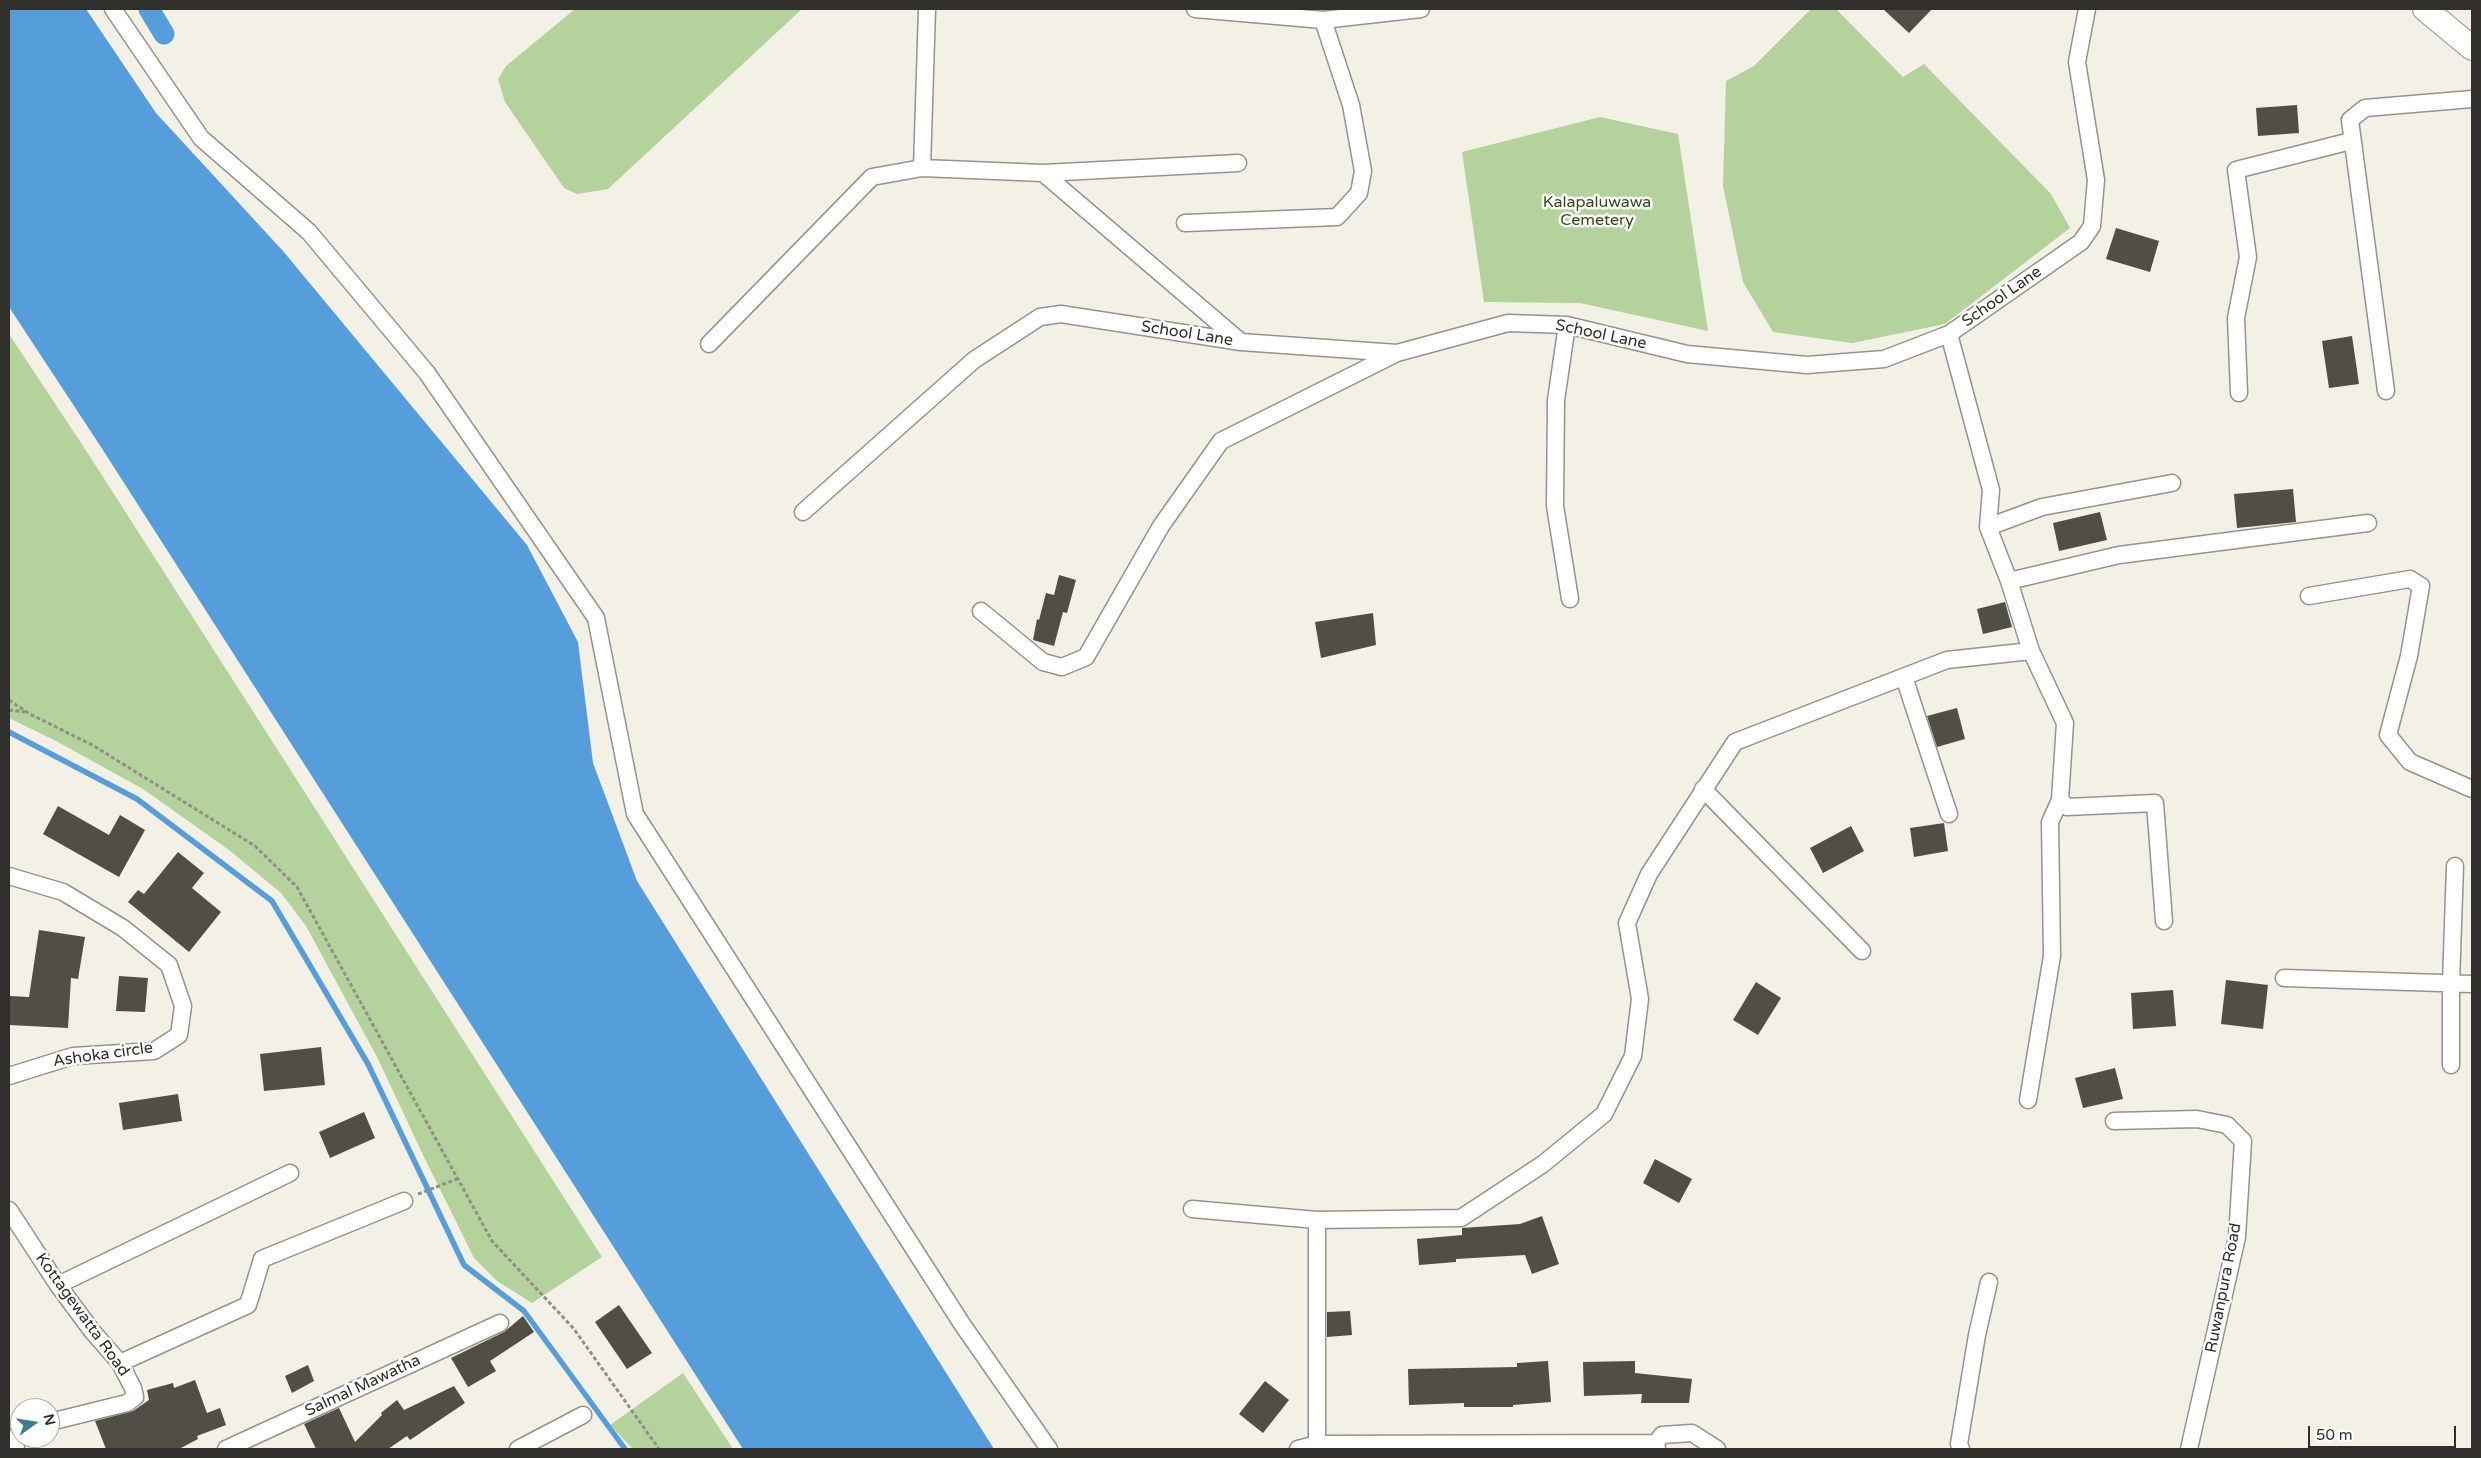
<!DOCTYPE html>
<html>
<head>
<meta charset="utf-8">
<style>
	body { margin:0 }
	#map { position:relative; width:2481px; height:1458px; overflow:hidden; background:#f3f1e5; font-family:"Varela Round",sans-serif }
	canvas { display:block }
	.frame { position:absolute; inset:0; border:10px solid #302f2b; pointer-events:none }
	.north { position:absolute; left:10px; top:1398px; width:50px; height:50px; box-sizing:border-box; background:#fff; border:1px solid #acacaa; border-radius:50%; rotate:77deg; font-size:14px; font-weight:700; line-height:20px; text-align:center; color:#302f2b }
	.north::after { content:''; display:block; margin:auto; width:18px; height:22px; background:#3b7f8e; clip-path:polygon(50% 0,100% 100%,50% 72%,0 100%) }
	.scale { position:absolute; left:2308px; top:1426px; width:148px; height:22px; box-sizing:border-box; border:2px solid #302f2b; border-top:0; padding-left:6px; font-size:15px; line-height:18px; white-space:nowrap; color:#302f2b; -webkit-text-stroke:4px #fff; paint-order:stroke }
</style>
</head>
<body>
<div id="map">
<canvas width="2481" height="1458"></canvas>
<div class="frame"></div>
<div class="north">N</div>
<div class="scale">50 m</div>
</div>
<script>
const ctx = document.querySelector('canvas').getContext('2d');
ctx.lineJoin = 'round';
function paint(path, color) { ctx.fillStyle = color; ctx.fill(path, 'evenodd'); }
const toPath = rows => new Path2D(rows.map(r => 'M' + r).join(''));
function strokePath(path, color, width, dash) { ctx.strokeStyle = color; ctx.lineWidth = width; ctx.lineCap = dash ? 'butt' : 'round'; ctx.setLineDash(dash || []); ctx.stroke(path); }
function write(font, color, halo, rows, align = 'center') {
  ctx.font = font + ' "Varela Round",sans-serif'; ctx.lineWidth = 5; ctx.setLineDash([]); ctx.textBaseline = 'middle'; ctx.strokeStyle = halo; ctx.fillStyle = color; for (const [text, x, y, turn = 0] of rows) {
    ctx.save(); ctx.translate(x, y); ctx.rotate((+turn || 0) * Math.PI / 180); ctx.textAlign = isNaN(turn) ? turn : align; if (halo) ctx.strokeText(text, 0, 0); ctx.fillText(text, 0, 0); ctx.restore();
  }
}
paint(toPath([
	[575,9,802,9,608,189,577,194,564,188,505,102,498,79,506,66],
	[1811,9,1836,9,1903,77,1924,64,2051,194,2070,228,1945,324,1852,343,1773,332,1743,282,1723,186,1726,81,1754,66],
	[1600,117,1678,134,1708,331,1580,303,1484,302,1462,152],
	[9,334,89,455,602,1257,532,1303,497,1281,474,1258,424,1157,378,1059,306,926,281,893,229,850,143,789,56,741,9,718],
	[683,1373,733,1449,633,1449,610,1425]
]), '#b4d29b');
paint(toPath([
	[9,9,86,9,156,113,283,251,527,545,578,642,593,763,637,881,994,1449,743,1449,101,447,9,307]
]), '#559ddb');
strokePath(toPath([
	[9,732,137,799,272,901,368,1064,464,1265,524,1311,625,1449]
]), '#559ddb', 5.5);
strokePath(toPath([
	[149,9,164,34]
]), '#559ddb', 21);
paint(toPath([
	[1883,9,1932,9,1909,33],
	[2297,105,2299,133,2258,136,2256,108],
	[2116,228,2159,241,2150,272,2106,259],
	[2352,336,2359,384,2329,388,2322,341],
	[2293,489,2296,522,2237,528,2234,494],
	[2100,512,2107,540,2059,551,2053,523],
	[1059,575,1076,580,1067,613,1063,612,1054,646,1033,640,1037,619,1039,620,1046,593,1054,595],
	[2005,602,2012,627,1983,634,1977,609],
	[1373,613,1376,645,1321,658,1315,622],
	[1957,708,1965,739,1937,747,1927,716],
	[58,806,109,835,120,815,145,830,119,877,43,834],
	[1944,823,1948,851,1914,857,1910,828],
	[1851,826,1864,851,1823,873,1810,848],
	[178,852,204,873,192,888,221,912,189,952,128,902,138,890,144,894],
	[39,930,85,937,78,979,71,978,68,1028,9,1025,10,996,29,997],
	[119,976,148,978,145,1012,116,1011],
	[2226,980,2268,985,2263,1029,2221,1024],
	[1756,982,1781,998,1758,1035,1733,1020],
	[2173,990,2176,1026,2133,1029,2131,993],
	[321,1047,325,1085,264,1091,260,1054],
	[2115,1068,2123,1099,2083,1108,2075,1078],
	[178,1094,182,1121,123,1130,119,1103],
	[364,1112,375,1138,330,1158,319,1132],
	[1655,1159,1692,1179,1679,1203,1643,1183],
	[1542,1216,1559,1264,1532,1274,1525,1255,1456,1259,1456,1262,1419,1265,1417,1239,1462,1235,1462,1228,1520,1224],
	[619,1305,652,1353,627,1369,595,1322],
	[1350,1311,1352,1335,1327,1337,1327,1312],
	[523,1316,534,1332,490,1361,496,1371,468,1387,451,1358,504,1332],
	[1548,1361,1551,1402,1513,1405,1513,1407,1464,1407,1464,1403,1409,1405,1408,1369,1517,1367,1517,1363],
	[1635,1361,1635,1373,1692,1379,1689,1403,1641,1403,1642,1394,1584,1396,1583,1362],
	[308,1365,314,1381,292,1393,285,1376],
	[195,1380,207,1413,220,1408,226,1425,197,1436,198,1439,179,1449,106,1449,95,1421,133,1411,149,1400,147,1390,173,1383,174,1388],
	[1265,1381,1289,1400,1263,1433,1239,1414],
	[454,1386,465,1403,410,1440,407,1436,388,1449,316,1449,304,1424,339,1408,355,1442,382,1415,381,1413,397,1400,404,1410]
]), '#504e45');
const street = toPath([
	[113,9,201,138,309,232,427,373,596,618,635,814,962,1324,1049,1449],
	[1195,9,1323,20,1421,9],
	[922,168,927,9],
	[1043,173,1241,342],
	[1185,223,1337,217,1359,193,1363,171,1351,105,1323,20],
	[1567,325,1556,400,1555,506,1570,599],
	[709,344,872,177,922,168,1043,173,1238,163],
	[2386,391,2350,120,2365,108,2472,99],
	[2239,393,2236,318,2248,257,2236,170,2351,141],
	[803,512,974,360,1040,317,1061,314,1241,342,1397,353,1508,323,1567,325,1687,354,1807,365,1884,359,1949,334,2081,242,2092,226,2096,180,2077,62,2087,9],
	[1988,527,2042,507,2172,483],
	[2009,581,2119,555,2368,523],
	[2309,596,2410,579,2421,586,2409,656,2388,735,2410,762,2472,789],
	[981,611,1043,662,1062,667,1086,657,1161,526,1221,441,1395,354],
	[2031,651,2065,723,2060,800,2067,807,2155,803,2164,921],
	[1904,677,1949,814],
	[1703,789,1862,951],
	[9,876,63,892,123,928,169,965,183,1006,179,1035,154,1051,73,1056,9,1076],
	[2284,978,2472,984],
	[2451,1065,2451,983,2455,866],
	[2028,1100,2052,956,2050,822,2060,800],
	[2114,1121,2197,1119,2227,1125,2243,1141,2237,1237,2189,1449],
	[1192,1209,1317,1220],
	[9,1210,58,1285,92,1331,120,1363,133,1388,135,1397,127,1403,50,1422],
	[58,1285,290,1173],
	[120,1363,248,1305,262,1259,404,1201],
	[1317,1444,1656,1443],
	[16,1449,15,1440,20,1430],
	[226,1449,500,1323],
	[518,1449,583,1415],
	[1298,1449,1317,1444,1317,1220,1461,1218,1543,1164,1604,1114,1633,1056,1640,999,1627,923,1649,874,1735,742,1947,660,2031,651,2009,581,1988,527,1991,490,1949,334],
	[1657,1449,1656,1443,1662,1435,1692,1433,1717,1449],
	[1961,1449,1959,1444,1977,1335,1989,1282]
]);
const secondary = toPath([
	[2425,9,2472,48]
]);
strokePath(street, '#969389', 19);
strokePath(secondary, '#969389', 26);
strokePath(toPath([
	[9,700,28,713,94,746,255,846,297,887,492,1241,574,1329,659,1449],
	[9,710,25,712],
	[418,1194,457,1179]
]), '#918f87', 3, [4, 2.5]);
strokePath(street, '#fff', 16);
strokePath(secondary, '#fff', 24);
write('16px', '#314c13', '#fff', [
	["Kalapaluwawa",1597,203],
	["Cemetery",1597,221]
]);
write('16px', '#302f2b', '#fff', [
	["School Lane",2002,297,-35],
	["School Lane",1187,334,9],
	["School Lane",1601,335,12],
	["Ashoka circle",103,1055,-8],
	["Ruwanpura Road",2224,1288,-79],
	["Kottagewatta Road",82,1315,54],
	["Salmal Mawatha",363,1386,-25]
]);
</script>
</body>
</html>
